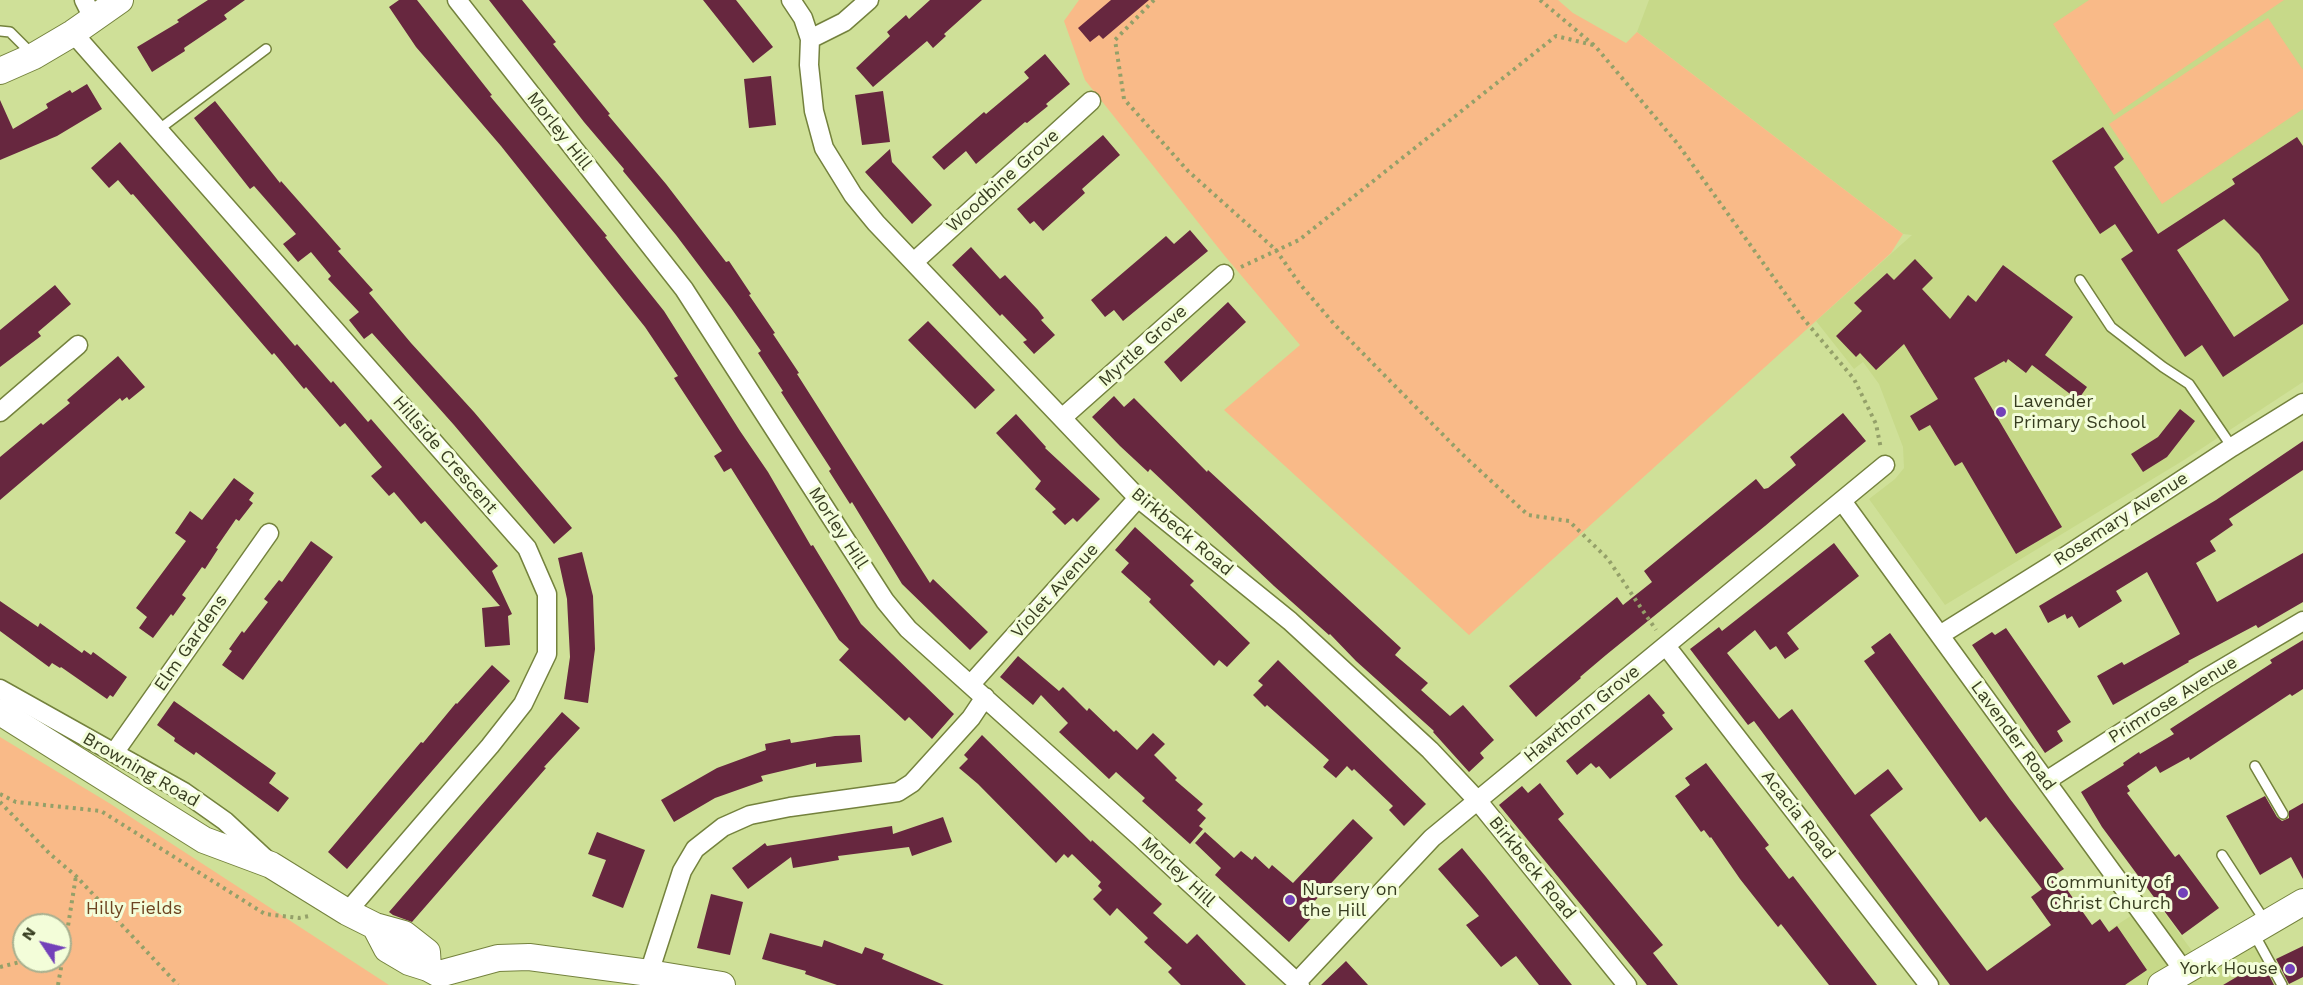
<!DOCTYPE html>
<html>
<head>
<meta charset="utf-8">
<style>
	body { margin:0 }
	#map { position:relative; width:2303px; height:985px; overflow:hidden; background:#cfe098; font-family:"Work Sans",sans-serif }
	canvas { display:block }
	.north { position:absolute; left:12px; top:913px; width:60px; height:60px; box-sizing:border-box; background:#f3fdd9; border:2px solid #a8b08f; border-radius:50%; rotate:305deg; font-size:16px; font-weight:700; line-height:24px; text-align:center; color:#373d20 }
	.north::after { content:''; display:block; margin:auto; width:21px; height:27px; background:#7341b9; clip-path:polygon(50% 0,100% 100%,50% 72%,0 100%) }
</style>
</head>
<body>
<div id="map">
<canvas width="2303" height="985"></canvas>
<div class="north">N</div>
</div>
<script>
const ctx = document.querySelector('canvas').getContext('2d');
ctx.lineJoin = 'round';
function paint(path, color) { ctx.fillStyle = color; ctx.fill(path, 'evenodd'); }
const toPath = rows => new Path2D(rows.map(r => 'M' + r).join(''));
function strokePath(path, color, width, dash) { ctx.strokeStyle = color; ctx.lineWidth = width; ctx.lineCap = dash ? 'butt' : 'round'; ctx.setLineDash(dash || []); ctx.stroke(path); }
function write(font, color, halo, rows, align = 'center') {
  ctx.font = font + ' "Work Sans",sans-serif'; ctx.lineWidth = 6; ctx.setLineDash([]); ctx.textBaseline = 'middle'; ctx.strokeStyle = halo; ctx.fillStyle = color; for (const [text, x, y, turn = 0] of rows) {
    ctx.save(); ctx.translate(x, y); ctx.rotate((+turn || 0) * Math.PI / 180); ctx.textAlign = isNaN(turn) ? turn : align; if (halo) ctx.strokeText(text, 0, 0); ctx.fillText(text, 0, 0); ctx.restore();
  }
}
paint(toPath([
	[1649,0,2303,0,2303,382,2184,460,1945,605,1869,499,1895,479,1904,468,1903,447,1879,384,1863,362,1854,369,1816,321,1912,235,1903,234,1637,32],
	[2155,900,2195,955,2151,985,2032,985,2030,982],
	[2250,938,2275,985,2181,985]
]), '#c7d989');
paint(toPath([
	[1079,0,1558,0,1573,13,1626,43,1637,32,1903,234,1891,253,1469,635,1224,410,1300,345,1224,255,1085,80,1064,21],
	[2089,0,2284,0,2114,115,2053,24],
	[2268,18,2303,70,2303,109,2162,204,2109,124],
	[0,737,109,803,389,985,0,985],
	[24,925,60,925,60,961,24,961]
]), '#f9ba88');
paint(toPath([
	[208,0,245,0,224,15,227,19,184,48,185,51,152,72,137,47,179,22,177,20],
	[399,0,417,0,492,95,490,96,607,236,605,237,664,311,740,431,768,472,811,546,813,545,861,624,954,714,932,739,909,717,905,721,839,660,849,649,839,640,731,468,724,472,714,456,722,451,674,378,678,376,645,327,501,146,416,47,389,7],
	[489,0,522,0,556,42,553,44,610,114,608,115,666,184,726,262,729,261,751,294,749,295,775,333,773,334,799,373,797,374,930,583,933,579,988,632,970,650,902,584,852,502,850,504,829,471,831,469,781,392,783,391,758,353,761,351,731,308,676,235,623,171,624,169,584,122],
	[703,0,736,0,773,47,753,63],
	[930,0,982,0,944,34,946,36,933,48,927,41,873,87,856,68,890,36,887,32,906,15,909,19],
	[1111,0,1149,0,1103,39,1099,35,1090,42,1078,28],
	[1045,54,1070,84,1046,104,1048,106,1027,123,1025,122,976,164,966,151,944,170,932,157,984,112,986,114,1029,78,1024,72],
	[771,76,776,125,749,128,744,79],
	[87,84,102,109,57,136,0,160,0,100,13,129,48,108,46,104,70,90,72,93],
	[883,91,890,142,862,145,855,95],
	[215,101,280,183,281,181,341,249,338,251,373,290,369,293,411,343,474,412,572,528,554,544,454,425,372,333,364,339,349,320,359,312,328,279,331,276,311,252,298,262,283,244,296,234,254,186,250,189,194,118],
	[2103,127,2124,159,2114,167,2158,234,2235,184,2232,179,2297,137,2303,146,2303,324,2223,377,2202,345,2185,357,2121,259,2133,251,2115,224,2100,234,2052,161],
	[2224,219,2259,254,2289,300,2234,337,2177,250],
	[1103,135,1120,155,1082,189,1085,193,1043,231,1034,221,1030,224,1017,209],
	[120,142,295,346,297,344,331,383,333,381,368,422,371,419,498,566,492,571,512,614,508,616,510,645,485,647,482,608,500,606,425,521,421,524,394,492,389,496,371,476,382,467,345,423,340,427,306,387,304,389,274,353,272,355,133,194,131,195,118,180,109,188,91,168],
	[890,149,892,162,932,205,912,224,865,172],
	[1190,230,1208,251,1123,321,1114,310,1105,317,1091,300,1166,236,1174,244],
	[971,247,1000,279,1005,275,1038,310,1044,318,1041,320,1055,335,1034,354,1023,342,1027,340,1002,314,1000,316,952,265],
	[1915,259,1933,278,1922,289,1950,319,1968,295,1976,302,2003,265,2073,317,2045,355,2087,387,2078,400,2032,365,2026,373,2008,359,2006,363,2004,361,1974,378,2062,527,2016,554,1962,462,1955,466,1930,425,1919,431,1910,416,1938,399,1904,344,1876,370,1860,353,1856,357,1836,336,1862,311,1854,303,1887,273,1894,280],
	[55,285,71,304,38,332,41,336,0,367,0,330],
	[1228,302,1246,322,1181,382,1164,362],
	[928,321,995,390,975,409,908,340],
	[118,356,145,387,129,400,127,397,122,401,120,398,0,500,0,457,41,423,43,425,70,403,67,400],
	[1114,396,1124,407,1134,398,1207,472,1208,470,1401,648,1395,655,1428,683,1421,690,1450,716,1463,705,1494,740,1480,753,1484,758,1469,772,1433,732,1434,731,1356,661,1330,634,1329,635,1274,586,1150,469,1148,472,1120,446,1092,417],
	[2180,409,2195,421,2167,457,2143,472,2131,454,2158,437],
	[1843,413,1866,441,1765,526,1606,655,1580,677,1581,678,1536,717,1509,686,1617,597,1623,605,1652,582,1644,571,1756,479,1764,489,1768,488,1796,465,1790,457],
	[1016,414,1046,447,1045,448,1100,499,1077,522,1073,518,1065,525,1052,512,1056,509,1035,489,1041,481,996,433],
	[2303,441,2303,470,2229,519,2233,525,2210,541,2216,551,2196,563,2217,602,2303,553,2303,602,2258,628,2256,625,2188,661,2189,662,2113,705,2097,676,2122,662,2124,665,2180,634,2147,572,2116,591,2122,601,2079,628,2072,616,2067,619,2065,614,2048,623,2039,606,2216,500],
	[234,478,254,493,249,500,253,503,239,521,236,519,216,548,218,549,205,569,202,567,182,595,186,598,173,616,171,614,153,638,139,628,147,617,136,608,186,541,175,533,190,511,202,520],
	[1135,527,1194,581,1190,585,1250,643,1227,667,1219,660,1214,666,1149,602,1151,599,1121,572,1129,563,1115,550],
	[311,541,333,557,243,680,222,665,232,651,229,649,242,631,244,633,268,602,264,599,279,580,282,582],
	[1834,543,1859,576,1787,633,1799,649,1785,659,1776,646,1770,650,1755,630,1727,653,1779,719,1792,709,1855,795,1888,769,1903,789,1870,815,1987,971,2051,925,2031,897,2042,889,1986,817,1980,822,1864,661,1875,653,1871,647,1890,633,2010,799,2064,869,2056,874,2092,925,2100,919,2109,932,2117,926,2147,970,2125,985,1950,985,1754,721,1748,725,1690,649,1719,627,1722,631],
	[582,552,593,596,595,649,588,703,564,699,570,657,567,599,558,558],
	[0,601,38,627,40,623,82,653,84,650,91,655,93,652,127,677,113,697,110,695,107,699,61,667,60,668,52,663,49,667,0,631],
	[2006,628,2071,722,2057,731,2063,741,2045,753,1972,645,1992,632,1995,635],
	[2303,640,2303,689,2292,696,2290,694,2190,760,2189,757,2160,773,2156,766,2127,786,2130,791,2127,793,2175,857,2179,854,2219,908,2182,935,2102,827,2081,792,2124,765,2123,763,2139,752,2140,754,2174,734,2170,729,2272,663,2270,660],
	[1018,656,1059,691,1063,687,1087,711,1089,708,1114,732,1116,730,1137,750,1153,733,1165,744,1154,755,1177,778,1175,780,1203,804,1197,810,1206,818,1199,826,1203,829,1190,844,1142,801,1145,798,1116,772,1109,779,1059,732,1068,723,1041,695,1033,705,1000,677],
	[1278,660,1426,804,1404,826,1389,810,1393,806,1354,769,1352,771,1347,766,1336,778,1323,767,1329,760,1267,705,1265,707,1253,695,1263,685,1258,681],
	[492,665,510,681,347,869,328,852,421,742,423,743,456,703,457,704],
	[1649,694,1665,713,1662,715,1673,729,1610,779,1599,766,1596,768,1591,763,1577,775,1566,761],
	[174,701,276,773,269,783,289,798,278,812,196,752,194,755,174,741,175,738,157,725],
	[562,712,580,728,544,767,546,768,412,922,393,915,389,912],
	[860,735,862,762,816,767,816,763,761,776,763,781,715,798,674,822,661,800,717,768,766,750,765,744,790,739,791,743,835,736],
	[982,735,1091,842,1092,840,1162,904,1153,913,1187,944,1197,934,1246,985,1181,985,1168,972,1172,968,1144,942,1148,938,1117,908,1110,916,1093,899,1102,890,1098,886,1101,882,1072,854,1068,858,1064,854,1056,863,978,784,959,768,968,759,964,755],
	[1706,763,1769,845,1765,848,1789,879,1793,876,1877,985,1829,985,1781,924,1778,927,1740,879,1711,837,1710,838,1704,830,1701,832,1675,796,1690,785,1685,778],
	[1540,783,1564,814,1558,819,1663,945,1653,953,1678,985,1647,985,1499,805,1522,786,1528,793],
	[2265,796,2277,817,2282,821,2289,818,2289,811,2303,803,2303,879,2291,857,2260,875,2226,816],
	[943,817,952,842,912,856,909,847,838,856,839,860,793,868,791,857,748,889,732,868,765,843,767,846,892,826,893,834],
	[1353,819,1373,838,1310,906,1317,912,1289,942,1215,875,1221,868,1195,843,1205,832,1234,858,1241,851,1252,860,1255,856,1269,869,1272,865,1293,883],
	[597,832,645,850,623,908,592,896,606,860,588,854],
	[1462,848,1486,877,1572,985,1539,985,1516,956,1501,967,1466,925,1479,916,1438,869],
	[711,894,743,902,730,955,697,948],
	[770,933,822,947,824,940,862,954,865,947,884,954,882,959,944,985,837,985,805,974,806,971,762,959],
	[2303,946,2303,977,2289,984,2276,959],
	[1346,961,1368,985,1321,985],
	[2257,965,2259,967,2264,965,2274,985,2223,985]
]), '#67273f');
const lane = toPath([
	[0,31,10,32,33,55],
	[158,130,266,49],
	[2080,280,2111,327,2163,367,2189,384,2232,447],
	[2255,766,2283,814],
	[2222,855,2265,921],
	[2253,932,2282,985]
]);
const street = toPath([
	[84,0,93,18],
	[457,0,684,289,885,601,908,629,1141,838,1300,985],
	[791,0,803,18,810,39,809,65,814,111,824,148,853,195,876,223,1138,498,1290,621,1430,750,1477,800,1627,985],
	[73,33,527,548,547,594,547,654,523,704,490,746,347,912],
	[810,39,844,22,869,0],
	[915,261,1091,101],
	[0,412,78,345],
	[1062,418,1224,274],
	[1842,501,2184,971],
	[1940,635,2063,558,2232,447,2303,403],
	[1666,646,1929,985],
	[971,684,1138,498],
	[0,689,184,792,225,821,268,861],
	[114,753,269,533],
	[2046,781,2203,680,2303,621],
	[649,973,682,871,695,849,723,827,750,815,790,807,898,792,912,783,971,718,985,697],
	[1297,982,1432,838,1885,465]
]);
const secondary = toPath([
	[0,71,34,56,73,33,120,0],
	[0,712,204,840,271,865,347,912,375,926,404,934,427,952,428,968],
	[375,926,387,949,409,962,428,968,439,974,498,958,529,957,649,973,722,985],
	[2161,985,2303,902]
]);
strokePath(lane, '#74823d', 12);
strokePath(street, '#74823d', 21);
strokePath(secondary, '#74823d', 28);
strokePath(toPath([
	[1154,0,1115,40,1124,99,1188,171,1276,250,1299,283,1335,325,1462,454,1528,515,1569,521,1608,559,1656,630],
	[1540,0,1595,46,1677,143,1802,317,1854,379,1876,424,1881,449],
	[1241,267,1299,240,1556,36,1593,45],
	[0,794,16,802,101,811,265,914,299,918,309,916],
	[0,802,50,854,76,876,178,985],
	[60,952,64,951,76,876],
	[0,967,24,961],
	[58,985,64,951]
]), '#94a069', 4, [3, 4.5]);
strokePath(lane, '#fff', 9);
strokePath(street, '#fff', 18);
strokePath(secondary, '#fff', 26);
for (const [x, y, r, color] of [
	[2001,412,6,"#7341b9"],
	[2183,893,6,"#7341b9"],
	[1290,900,6,"#7341b9"],
	[2290,969,6,"#7341b9"]
]) { const dot = new Path2D(); dot.arc(x, y, r, 0, 2 * Math.PI); ctx.fillStyle = color; ctx.fill(dot); strokePath(dot, '#f3fdd9', 2); }
write('18px', '#373d20', '#f3fdd9', [
	["Morley Hill",559,131,52],
	["Woodbine Grove",1003,181,-42],
	["Myrtle Grove",1143,346,-42],
	["Hillside Crescent",445,455,49],
	["Rosemary Avenue",2121,519,-33],
	["Morley Hill",838,528,57],
	["Birkbeck Road",1182,532,40],
	["Violet Avenue",1055,591,-48],
	["Elm Gardens",191,643,-55],
	["Primrose Avenue",2173,700,-32],
	["Hawthorn Grove",1582,714,-39],
	["Lavender Road",2013,736,54],
	["Browning Road",141,770,30],
	["Acacia Road",1798,815,52],
	["Birkbeck Road",1532,868,51],
	["Morley Hill",1178,872,43]
]);
write('18px', '#373d20', '#f3fdd9', [
	["Lavender",2013,402],
	["Primary School",2013,423],
	["Community of",2171,883,"right"],
	["Christ Church",2171,904,"right"],
	["Nursery on",1302,890],
	["the Hill",1302,911],
	["York House",2278,969,"right"]
], 'left');
write('18px', '#6d4421', '#f3fdd9', [
	["Hilly Fields",134,909]
]);
</script>
</body>
</html>
